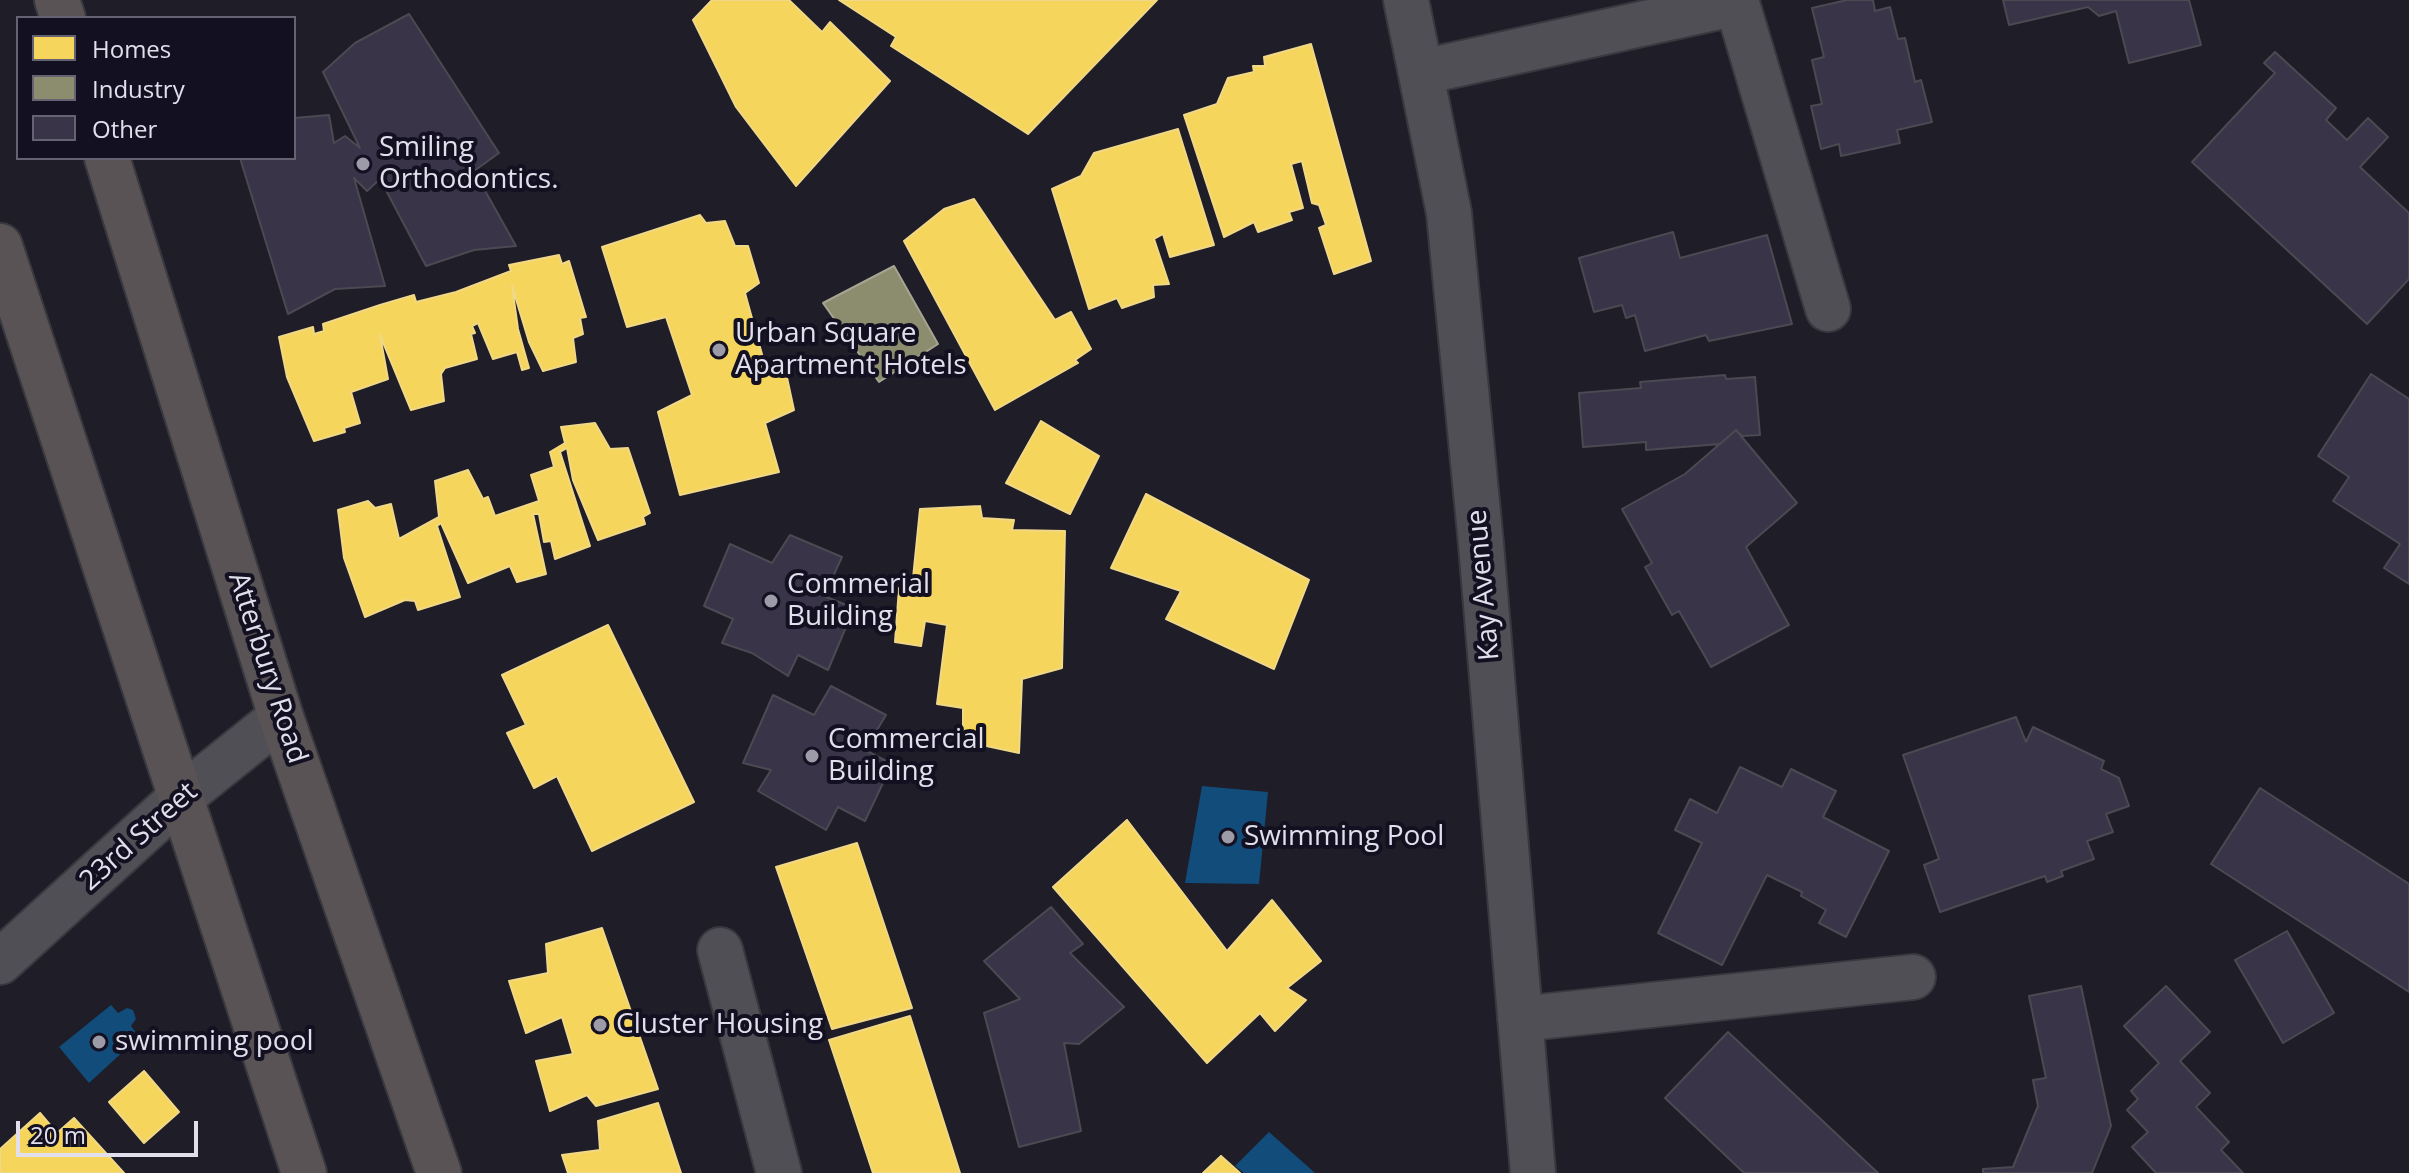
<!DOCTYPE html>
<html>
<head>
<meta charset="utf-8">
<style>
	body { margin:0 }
	#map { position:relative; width:2409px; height:1173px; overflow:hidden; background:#1f1d27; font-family:"Open Sans",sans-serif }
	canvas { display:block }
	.legend { position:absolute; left:16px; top:16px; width:280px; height:144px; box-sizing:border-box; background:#131021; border:2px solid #656372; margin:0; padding:10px 14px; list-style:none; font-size:24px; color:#e1dfec }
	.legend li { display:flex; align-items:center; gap:16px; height:40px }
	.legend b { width:40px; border:2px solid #656372 }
	.scale { position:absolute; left:16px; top:1121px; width:182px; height:36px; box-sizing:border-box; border:4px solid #e1dfec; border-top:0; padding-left:10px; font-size:24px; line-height:28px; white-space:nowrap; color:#e1dfec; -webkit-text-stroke:6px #131021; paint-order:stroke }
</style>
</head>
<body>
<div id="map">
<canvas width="2409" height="1173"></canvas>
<ul class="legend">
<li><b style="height:22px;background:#f6d55c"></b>Homes</li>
<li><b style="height:22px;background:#8c8c6e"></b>Industry</li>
<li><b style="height:22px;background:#3a3448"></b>Other</li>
</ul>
<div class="scale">20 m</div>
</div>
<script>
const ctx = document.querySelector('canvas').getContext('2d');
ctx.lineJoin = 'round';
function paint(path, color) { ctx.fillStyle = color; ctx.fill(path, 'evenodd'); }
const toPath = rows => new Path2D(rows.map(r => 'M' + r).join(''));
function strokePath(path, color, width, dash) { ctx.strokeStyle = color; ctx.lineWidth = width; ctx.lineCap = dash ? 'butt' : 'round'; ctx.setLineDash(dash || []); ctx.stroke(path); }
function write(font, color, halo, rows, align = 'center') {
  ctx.font = font + ' "Open Sans",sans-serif'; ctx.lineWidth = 8; ctx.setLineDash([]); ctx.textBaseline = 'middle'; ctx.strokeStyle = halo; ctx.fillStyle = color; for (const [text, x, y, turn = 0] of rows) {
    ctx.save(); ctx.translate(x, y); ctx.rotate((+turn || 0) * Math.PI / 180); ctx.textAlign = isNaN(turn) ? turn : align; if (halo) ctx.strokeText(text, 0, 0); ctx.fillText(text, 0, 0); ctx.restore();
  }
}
paint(toPath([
	[1202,786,1268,792,1259,884,1185,883],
	[111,1005,118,1013,127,1008,133,1010,136,1019,131,1026,139,1037,89,1083,59,1047],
	[1269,1132,1315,1173,1244,1173,1235,1166]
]), '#114c7b');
const homes = toPath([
	[712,0,789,0,822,32,830,22,890,81,796,186,736,107,693,20,712,0],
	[839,0,1157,0,1028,134,891,46,896,37,839,0],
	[1311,44,1371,261,1334,274,1319,228,1326,225,1319,205,1312,203,1302,161,1291,164,1303,208,1289,212,1292,220,1258,232,1254,222,1224,237,1184,115,1217,104,1228,78,1254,72,1253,66,1265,66,1264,57,1311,44],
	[1178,129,1214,245,1170,257,1163,234,1154,239,1169,284,1153,285,1154,297,1122,308,1117,298,1089,309,1052,189,1081,176,1094,153,1178,129],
	[974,199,1055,320,1071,312,1091,349,1075,360,1078,363,995,410,904,241,944,209,974,199],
	[700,215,706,223,725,221,735,246,748,246,759,283,745,293,768,376,786,373,794,410,765,423,779,472,680,495,658,412,692,395,666,317,627,327,602,247,700,215],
	[559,255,562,264,569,261,586,317,580,318,583,334,573,338,576,362,543,371,529,342,512,286,518,329,529,368,522,370,517,352,493,359,478,323,472,326,475,333,471,334,477,359,445,368,441,374,444,401,411,410,380,335,388,379,351,392,360,423,344,428,345,432,314,441,287,377,279,337,313,327,314,334,324,331,323,324,380,305,414,295,416,302,456,292,511,271,509,265,559,255],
	[1041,421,1099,456,1070,514,1006,483,1041,421],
	[595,423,610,449,628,448,650,513,643,517,645,524,598,540,573,480,567,448,560,452,590,546,555,559,551,541,544,542,539,514,533,514,546,574,517,582,510,566,468,583,441,523,437,526,460,597,418,610,415,601,405,600,365,617,344,558,338,510,368,501,375,508,391,504,399,539,439,517,435,481,468,470,483,499,488,497,495,516,539,501,531,475,554,467,550,452,565,443,561,427,595,423],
	[1146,494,1309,580,1274,669,1166,619,1181,591,1111,568,1146,494],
	[980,506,982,518,1014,520,1012,530,1065,531,1062,668,1022,679,1019,753,963,741,963,708,937,704,947,625,925,621,921,646,895,642,899,588,912,588,920,509,980,506],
	[608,625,694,802,592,851,557,776,534,788,507,733,526,725,502,675,608,625],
	[1127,820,1227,951,1272,900,1321,961,1287,988,1306,1000,1275,1031,1260,1013,1207,1063,1053,887,1127,820],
	[857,843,912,1008,832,1029,776,867,857,843],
	[602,928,658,1089,596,1106,587,1095,550,1111,536,1061,573,1054,562,1017,526,1033,509,981,548,973,546,944,602,928],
	[910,1016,960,1173,873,1173,829,1040,910,1016],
	[144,1071,179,1112,144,1143,109,1102,144,1071],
	[658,1103,681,1173,568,1173,562,1155,600,1150,598,1121,658,1103],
	[40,1113,57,1133,74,1118,124,1173,0,1173,0,1149,40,1113],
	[1221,1156,1240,1173,1203,1173,1221,1156]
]);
paint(homes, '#f6d55c');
strokePath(homes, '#f0d887', 2);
const industry = toPath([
	[894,266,938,344,879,382,823,303,894,266]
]);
paint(industry, '#8c8c6e');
strokePath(industry, '#a6a594', 2);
const building = toPath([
	[1847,0,1873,0,1875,11,1890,7,1898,39,1905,38,1915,82,1921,80,1932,122,1897,130,1900,143,1841,156,1839,144,1821,149,1811,106,1822,104,1812,60,1824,57,1812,8,1847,0],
	[2003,0,2189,0,2201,45,2129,63,2116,11,2099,16,2088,7,2009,25,2003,0],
	[409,14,499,153,474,171,516,246,474,250,426,266,380,179,367,191,354,178,385,286,335,289,288,314,240,158,294,158,294,118,329,115,334,143,345,136,360,148,323,72,355,43,409,14],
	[2275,52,2336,108,2326,120,2347,140,2368,118,2388,137,2360,167,2409,213,2409,279,2367,324,2192,162,2275,73,2264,63,2275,52],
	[1673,232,1680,258,1767,235,1792,324,1709,341,1706,335,1645,351,1635,315,1626,318,1622,305,1594,312,1579,258,1673,232],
	[2371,374,2409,399,2409,584,2384,568,2400,544,2333,501,2349,477,2318,456,2371,374],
	[1725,375,1726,379,1755,377,1760,435,1742,436,1736,430,1720,444,1646,450,1646,442,1583,447,1579,393,1641,388,1640,382,1725,375],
	[1736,430,1797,503,1746,547,1789,625,1711,667,1679,611,1672,615,1645,567,1652,563,1622,509,1685,474,1736,430],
	[790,535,842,557,824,596,854,608,828,670,798,655,788,676,752,653,722,643,733,619,704,606,730,544,772,563,790,535],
	[831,686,886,715,865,750,892,764,865,821,838,807,826,830,758,791,771,770,743,763,773,695,814,715,831,686],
	[2016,717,2026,742,2033,727,2104,761,2101,769,2119,778,2129,806,2106,814,2113,832,2087,841,2094,859,2061,871,2063,876,2047,882,2045,876,1940,912,1924,865,1939,859,1903,755,2016,717],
	[1740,767,1782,787,1791,769,1836,791,1823,817,1889,851,1846,937,1819,923,1826,910,1801,896,1802,892,1767,875,1722,965,1658,933,1702,843,1675,830,1690,799,1717,813,1740,767],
	[2260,788,2409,884,2409,992,2211,864,2260,788],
	[1051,907,1083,944,1070,953,1124,1007,1079,1044,1064,1043,1081,1131,1019,1147,984,1013,1020,999,984,961,1051,907],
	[2287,931,2334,1013,2283,1043,2235,960,2287,931],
	[2081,986,2111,1126,2092,1173,1983,1173,1983,1169,2013,1167,2038,1106,2033,1080,2046,1078,2029,996,2081,986],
	[2166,986,2210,1032,2180,1061,2210,1093,2196,1107,2229,1142,2221,1150,2243,1173,2156,1173,2132,1147,2148,1132,2127,1110,2138,1099,2131,1091,2159,1063,2124,1026,2166,986],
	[1728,1032,1878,1173,1744,1173,1665,1098,1728,1032]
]);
paint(building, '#3a3448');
strokePath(building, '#4b4952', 2);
const minor = toPath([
	[1406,0,1449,213,1481,544,1533,1173],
	[1736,0,1828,309],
	[1422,72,1737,3],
	[720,950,779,1173],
	[0,962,180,798,281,717],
	[1520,1019,1913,977]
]);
const primary = toPath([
	[57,0,63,18],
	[107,158,281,717,439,1173],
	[0,246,304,1173]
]);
strokePath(minor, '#38383f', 48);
strokePath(primary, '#38383f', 48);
strokePath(minor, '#504f56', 44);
strokePath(primary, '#5a5355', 44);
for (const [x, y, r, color] of [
	[363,164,8,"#9d9ba7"],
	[719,350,8,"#9d9ba7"],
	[771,601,8,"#9d9ba7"],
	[812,756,8,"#9d9ba7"],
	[1228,837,8,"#9d9ba7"],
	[600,1025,8,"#9d9ba7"],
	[99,1042,8,"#9d9ba7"]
]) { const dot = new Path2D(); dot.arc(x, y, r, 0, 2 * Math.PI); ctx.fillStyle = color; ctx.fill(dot); strokePath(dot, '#131021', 3); }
write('28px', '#e1dfec', '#131021', [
	["Smiling",379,148],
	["Orthodontics.",379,180],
	["Urban Square",735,334],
	["Apartment Hotels",735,366],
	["Commerial",787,585],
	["Building",787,617],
	["Commercial",828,740],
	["Building",828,772],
	["Swimming Pool",1244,837],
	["Cluster Housing",616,1025],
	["swimming pool",115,1042]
], 'left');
write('28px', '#e1dfec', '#131021', [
	["Kay Avenue",1484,585,-95],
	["Atterbury Road",267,668,72],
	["23rd Street",139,837,-42]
]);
</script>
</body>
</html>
